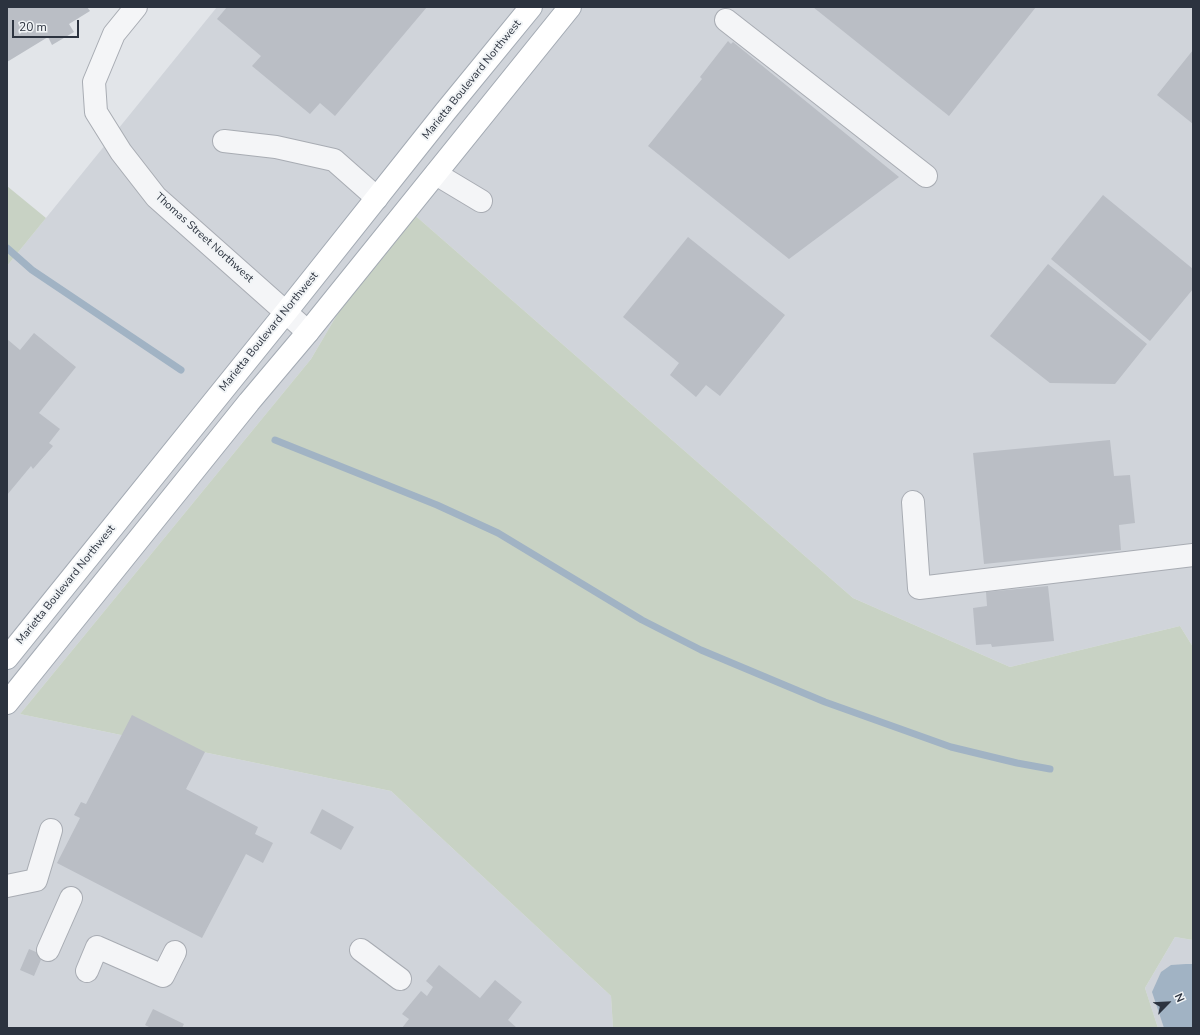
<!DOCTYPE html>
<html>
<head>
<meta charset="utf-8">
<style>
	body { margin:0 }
	#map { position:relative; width:1200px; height:1035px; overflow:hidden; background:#e2e5e9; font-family:"Nunito Sans",sans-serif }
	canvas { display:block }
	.frame { position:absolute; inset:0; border:8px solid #2c333f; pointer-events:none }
	.north { position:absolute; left:1148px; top:983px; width:40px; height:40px; -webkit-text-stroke:3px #f1f4f6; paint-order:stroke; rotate:66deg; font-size:11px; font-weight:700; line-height:16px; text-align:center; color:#2c333f }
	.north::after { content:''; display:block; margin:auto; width:14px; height:18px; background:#2c333f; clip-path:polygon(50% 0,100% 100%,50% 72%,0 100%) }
	.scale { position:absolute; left:12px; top:20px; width:67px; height:18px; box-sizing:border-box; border:2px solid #2c333f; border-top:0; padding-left:5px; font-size:12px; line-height:14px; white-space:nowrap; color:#2c333f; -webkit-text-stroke:3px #f1f4f6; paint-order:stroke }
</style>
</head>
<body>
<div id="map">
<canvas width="1200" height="1035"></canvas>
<div class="frame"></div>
<div class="north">N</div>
<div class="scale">20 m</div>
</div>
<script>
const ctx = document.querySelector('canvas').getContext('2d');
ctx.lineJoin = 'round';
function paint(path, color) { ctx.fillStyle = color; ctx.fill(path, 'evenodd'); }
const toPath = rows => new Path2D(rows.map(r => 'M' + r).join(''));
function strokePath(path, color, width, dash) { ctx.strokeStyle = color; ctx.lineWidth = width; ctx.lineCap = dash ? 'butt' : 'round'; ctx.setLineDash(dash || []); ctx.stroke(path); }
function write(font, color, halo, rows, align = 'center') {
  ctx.font = font + ' "Nunito Sans",sans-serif'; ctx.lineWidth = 4; ctx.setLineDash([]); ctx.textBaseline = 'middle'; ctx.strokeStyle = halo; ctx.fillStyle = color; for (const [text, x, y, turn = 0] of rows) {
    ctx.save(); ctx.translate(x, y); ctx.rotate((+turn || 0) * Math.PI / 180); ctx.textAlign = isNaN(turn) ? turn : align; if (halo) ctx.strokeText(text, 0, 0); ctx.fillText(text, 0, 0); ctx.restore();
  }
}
paint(toPath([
	[217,7,1193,7,1193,647,1180,626,1010,667,853,598,402,204,311,359,20,714,391,791,611,996,613,1028,7,1028,7,266],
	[1175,937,1193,940,1193,1028,1158,1028,1145,988]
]), '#d0d4da');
paint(toPath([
	[7,186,46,218,7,266],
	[402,204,853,598,1010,667,1180,626,1193,647,1193,940,1175,937,1145,988,1158,1028,613,1028,611,996,391,791,20,714,311,359]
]), '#c8d2c4');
paint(toPath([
	[1186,964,1193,964,1193,1028,1164,1028,1152,992,1161,972,1171,965]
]), '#a1b3c4');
strokePath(toPath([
	[7,248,32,270,181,370],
	[275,440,437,505,498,533,642,620,701,650,825,702,951,747,1017,763,1050,769]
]), '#a1b3c4', 7);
paint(toPath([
	[7,7,87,7,90,11,69,24,74,32,52,45,48,37,7,62],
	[227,7,427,7,335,116,320,103,310,114,252,66,261,56,217,19],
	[813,7,1036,7,949,116],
	[728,41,731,44,733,42,899,177,789,259,648,146,702,79,700,77],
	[1193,50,1193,124,1157,95],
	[1103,195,1193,269,1193,289,1150,341,1051,259],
	[688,237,785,315,720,396,706,385,696,397,670,375,679,363,623,317],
	[1048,264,1147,344,1115,384,1050,383,990,336],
	[34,333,76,367,39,413,60,429,49,443,53,446,33,469,31,466,7,495,7,339,20,350],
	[1110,440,1114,476,1130,475,1133,504,1135,523,1119,525,1121,550,984,564,973,453],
	[1048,586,1054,641,992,647,991,644,976,645,973,608,987,606,986,592],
	[132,715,205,752,186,789,258,827,255,834,273,843,263,863,246,854,202,938,57,863,80,818,74,815,81,802,86,804],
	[322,809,354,827,341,850,310,833],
	[29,949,43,955,34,976,20,970],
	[439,965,480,998,495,980,522,1002,508,1020,517,1028,402,1028,409,1019,402,1014,421,991,427,996,433,987,426,981],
	[153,1009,184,1024,182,1028,151,1028,145,1025]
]), '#babec5');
const minor = toPath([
	[136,7,114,34,94,82,96,112,121,152,156,197,308,332],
	[726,20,926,176],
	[224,141,276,147,334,160,377,198],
	[436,174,481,201],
	[913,502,919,588,1193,555],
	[7,886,36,880,51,830],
	[48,950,71,898],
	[361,950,400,979],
	[87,971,97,947,163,976,175,952]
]);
const major = toPath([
	[7,658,286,312,445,112,531,7],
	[7,703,249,402,308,332,570,7]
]);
strokePath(minor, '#a8acb3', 24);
strokePath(major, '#a3aab3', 24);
strokePath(minor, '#f4f5f7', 22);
strokePath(major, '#fff', 22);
write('11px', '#2c333f', '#f1f4f6', [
	["Marietta Boulevard Northwest",472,80,-51],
	["Thomas Street Northwest",204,238,42],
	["Marietta Boulevard Northwest",269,332,-51],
	["Marietta Boulevard Northwest",66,585,-51]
]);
</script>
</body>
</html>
